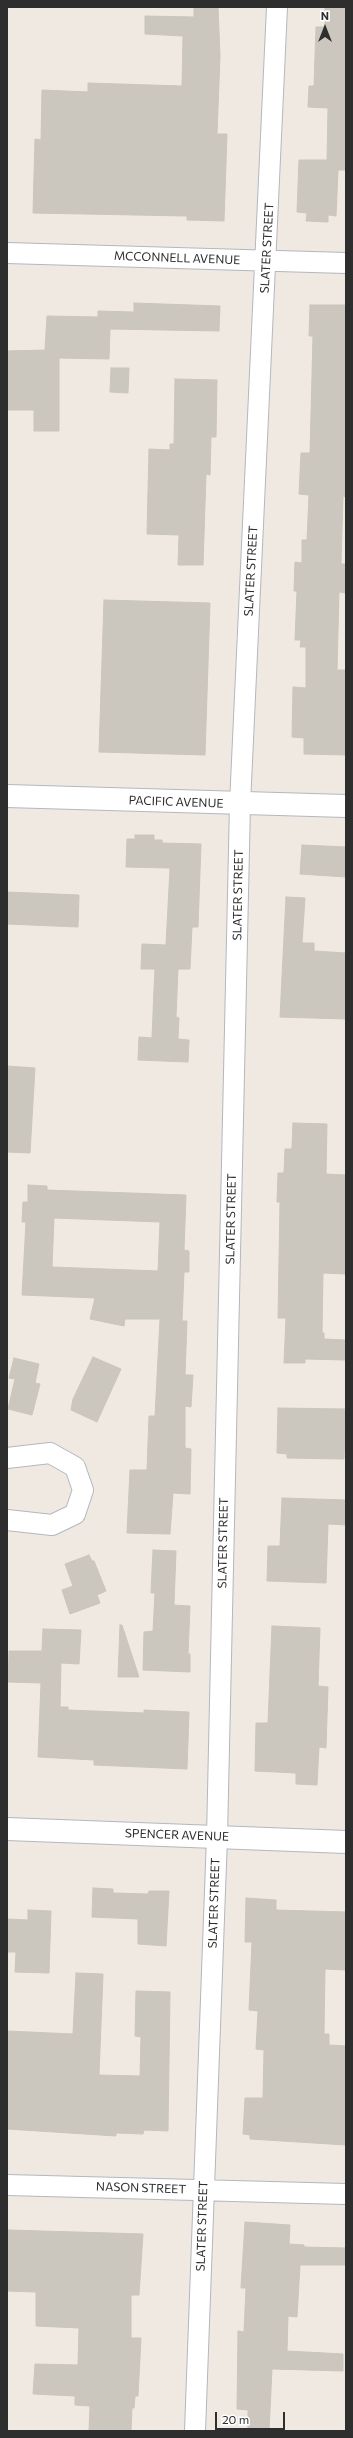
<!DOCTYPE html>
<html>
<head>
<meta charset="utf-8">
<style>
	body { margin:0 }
	#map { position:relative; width:353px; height:2438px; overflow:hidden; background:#efe9e1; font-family:Commissioner,sans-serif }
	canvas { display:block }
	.frame { position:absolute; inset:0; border:8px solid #2e2e2e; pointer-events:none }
	.north { position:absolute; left:305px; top:8px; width:40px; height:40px; -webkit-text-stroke:3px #fff; paint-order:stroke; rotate:0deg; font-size:11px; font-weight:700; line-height:16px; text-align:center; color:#2e2e2e }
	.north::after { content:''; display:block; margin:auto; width:14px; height:18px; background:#2e2e2e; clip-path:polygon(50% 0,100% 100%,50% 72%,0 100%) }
	.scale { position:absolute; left:215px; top:2412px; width:70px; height:18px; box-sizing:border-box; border:2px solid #2e2e2e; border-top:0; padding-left:5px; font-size:12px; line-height:14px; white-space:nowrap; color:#2e2e2e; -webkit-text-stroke:3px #fff; paint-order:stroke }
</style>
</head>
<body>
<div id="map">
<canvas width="353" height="2438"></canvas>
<div class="frame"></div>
<div class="north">N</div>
<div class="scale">20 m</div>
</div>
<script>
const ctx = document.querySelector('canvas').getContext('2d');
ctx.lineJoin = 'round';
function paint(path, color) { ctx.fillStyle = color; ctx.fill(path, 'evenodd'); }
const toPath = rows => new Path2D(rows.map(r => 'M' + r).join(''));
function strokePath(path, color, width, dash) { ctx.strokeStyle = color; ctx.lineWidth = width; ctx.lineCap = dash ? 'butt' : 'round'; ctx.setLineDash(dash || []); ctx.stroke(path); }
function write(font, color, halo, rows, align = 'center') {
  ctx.font = font + ' Commissioner,sans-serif'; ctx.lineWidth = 3.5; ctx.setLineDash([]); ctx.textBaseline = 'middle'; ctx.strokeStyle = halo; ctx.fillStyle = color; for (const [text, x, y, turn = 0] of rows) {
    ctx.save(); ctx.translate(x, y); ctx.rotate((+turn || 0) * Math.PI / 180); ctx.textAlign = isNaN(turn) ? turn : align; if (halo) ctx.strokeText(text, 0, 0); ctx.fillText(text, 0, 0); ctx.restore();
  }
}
const building = toPath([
	[194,7,218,7,220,56,217,134,227,134,224,221,187,220,187,216,33,213,35,139,41,140,42,90,88,92,88,83,182,86,183,36,145,34,145,16,194,17,194,7],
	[325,7,346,7,346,170,338,170,336,216,328,215,328,222,306,221,307,213,297,212,299,160,327,160,328,108,308,107,309,86,314,86,316,27,325,27,325,7],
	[134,303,220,306,219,331,110,329,109,359,59,358,59,431,34,431,34,410,7,410,7,351,45,350,47,316,98,317,98,311,134,312,134,303],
	[310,305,346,305,346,497,343,496,341,564,346,564,346,593,339,592,337,670,346,670,346,755,304,754,304,738,292,737,293,687,306,688,306,647,300,647,301,640,295,640,297,591,294,591,295,562,302,563,302,540,307,540,309,495,299,494,301,453,310,453,313,336,309,336,310,305],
	[111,368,129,368,128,393,110,392,111,368],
	[175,379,217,380,216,437,211,437,210,475,206,474,203,565,178,565,179,535,147,534,149,449,170,450,170,444,174,444,175,379],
	[104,600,210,603,205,755,99,752,104,600],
	[135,835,154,835,154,840,162,840,162,843,201,844,198,927,192,927,190,969,178,969,176,1017,179,1018,178,1039,189,1040,188,1062,138,1060,139,1037,152,1038,154,989,155,969,141,969,142,944,166,945,170,868,126,867,127,839,135,839,135,835],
	[302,845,346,847,346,877,300,874,302,845],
	[7,892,79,895,78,927,7,924,7,892],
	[286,897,305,898,302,943,314,943,314,951,346,953,346,1019,280,1017,286,897],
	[7,1066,35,1068,30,1153,7,1152,7,1066],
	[293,1123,327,1124,326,1174,346,1175,346,1274,323,1273,322,1333,324,1333,324,1339,346,1340,346,1360,305,1359,305,1363,284,1363,286,1318,278,1318,280,1202,277,1202,278,1173,284,1173,285,1149,292,1149,293,1123],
	[28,1185,47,1186,47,1190,186,1195,184,1250,189,1251,189,1272,184,1272,182,1321,187,1321,185,1375,193,1375,191,1407,185,1406,185,1448,191,1449,190,1494,173,1493,170,1534,127,1533,130,1470,147,1470,149,1416,155,1416,160,1319,125,1319,124,1326,90,1319,95,1298,22,1295,26,1222,22,1222,23,1202,28,1202,28,1185],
	[54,1218,160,1222,158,1271,52,1267,54,1218],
	[93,1357,121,1369,97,1422,71,1410,73,1399,93,1357],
	[14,1358,39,1364,35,1383,40,1384,32,1415,8,1409,15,1379,9,1378,14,1358],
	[278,1408,346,1409,344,1459,287,1458,287,1454,277,1453,278,1408],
	[282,1498,346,1500,346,1525,328,1524,326,1583,267,1581,268,1546,280,1546,282,1498],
	[153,1550,176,1551,174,1605,190,1606,188,1654,190,1654,190,1672,143,1670,144,1632,153,1631,155,1593,151,1593,153,1550],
	[89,1555,92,1561,94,1561,106,1591,97,1595,100,1603,70,1614,62,1590,73,1586,65,1564,89,1555],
	[120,1625,122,1625,139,1677,118,1677,120,1625],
	[272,1626,320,1628,318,1686,328,1687,326,1748,319,1747,317,1785,296,1784,296,1773,255,1771,256,1723,268,1723,272,1626],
	[43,1629,81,1630,79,1664,61,1663,60,1707,68,1707,68,1710,144,1713,144,1710,189,1712,187,1769,94,1765,94,1760,38,1757,41,1683,8,1682,9,1651,42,1651,43,1629],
	[93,1888,113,1889,113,1893,148,1894,149,1891,169,1891,166,1946,138,1944,138,1919,92,1917,93,1888],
	[246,1898,276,1900,276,1910,346,1912,346,1970,325,1969,324,2034,329,2034,329,2045,346,2046,346,2145,250,2139,250,2135,243,2134,245,2098,263,2098,264,2050,256,2049,258,2011,249,2010,252,1942,245,1942,246,1898],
	[28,1910,51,1911,49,1973,15,1972,16,1952,7,1952,7,1919,28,1920,28,1910],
	[76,1973,103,1974,99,2075,140,2076,141,2037,135,2036,136,1991,170,1992,168,2131,144,2130,143,2134,116,2133,116,2136,7,2129,7,2031,73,2034,76,1973],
	[245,2222,290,2225,289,2244,304,2245,304,2247,346,2248,346,2265,300,2265,297,2317,288,2316,287,2351,343,2354,343,2371,272,2369,269,2431,248,2431,248,2410,237,2409,238,2331,244,2332,246,2288,241,2288,245,2222],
	[8,2230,143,2234,139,2295,131,2295,131,2338,141,2338,138,2396,135,2396,134,2408,132,2408,131,2431,89,2431,90,2406,75,2405,75,2396,33,2394,35,2364,78,2365,79,2328,36,2326,36,2292,7,2291,8,2230]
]);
paint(building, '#cbc7bf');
strokePath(building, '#cbc5ba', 1);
const minor = toPath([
	[7,253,346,263],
	[7,1458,50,1453,75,1467,83,1490,75,1514,52,1525,7,1520],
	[7,2185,346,2194],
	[195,2431,217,1837,240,804,277,7]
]);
const tertiary = toPath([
	[7,796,346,806],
	[7,1829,346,1842]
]);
strokePath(minor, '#b4b7c1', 22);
strokePath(tertiary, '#b4b7c1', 24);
strokePath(minor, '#fff', 20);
strokePath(tertiary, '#fff', 22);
write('12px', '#2e2e2e', '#fff', [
	["SLATER STREET",267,248,-87],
	["MCCONNELL AVENUE",177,258,2],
	["SLATER STREET",251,571,-87],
	["PACIFIC AVENUE",176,802,2],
	["SLATER STREET",238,895,-89],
	["SLATER STREET",231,1219,-89],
	["SLATER STREET",223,1543,-89],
	["SPENCER AVENUE",177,1835,2],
	["SLATER STREET",214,1903,-88],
	["NASON STREET",141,2188,2],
	["SLATER STREET",202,2226,-88]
]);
</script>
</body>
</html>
